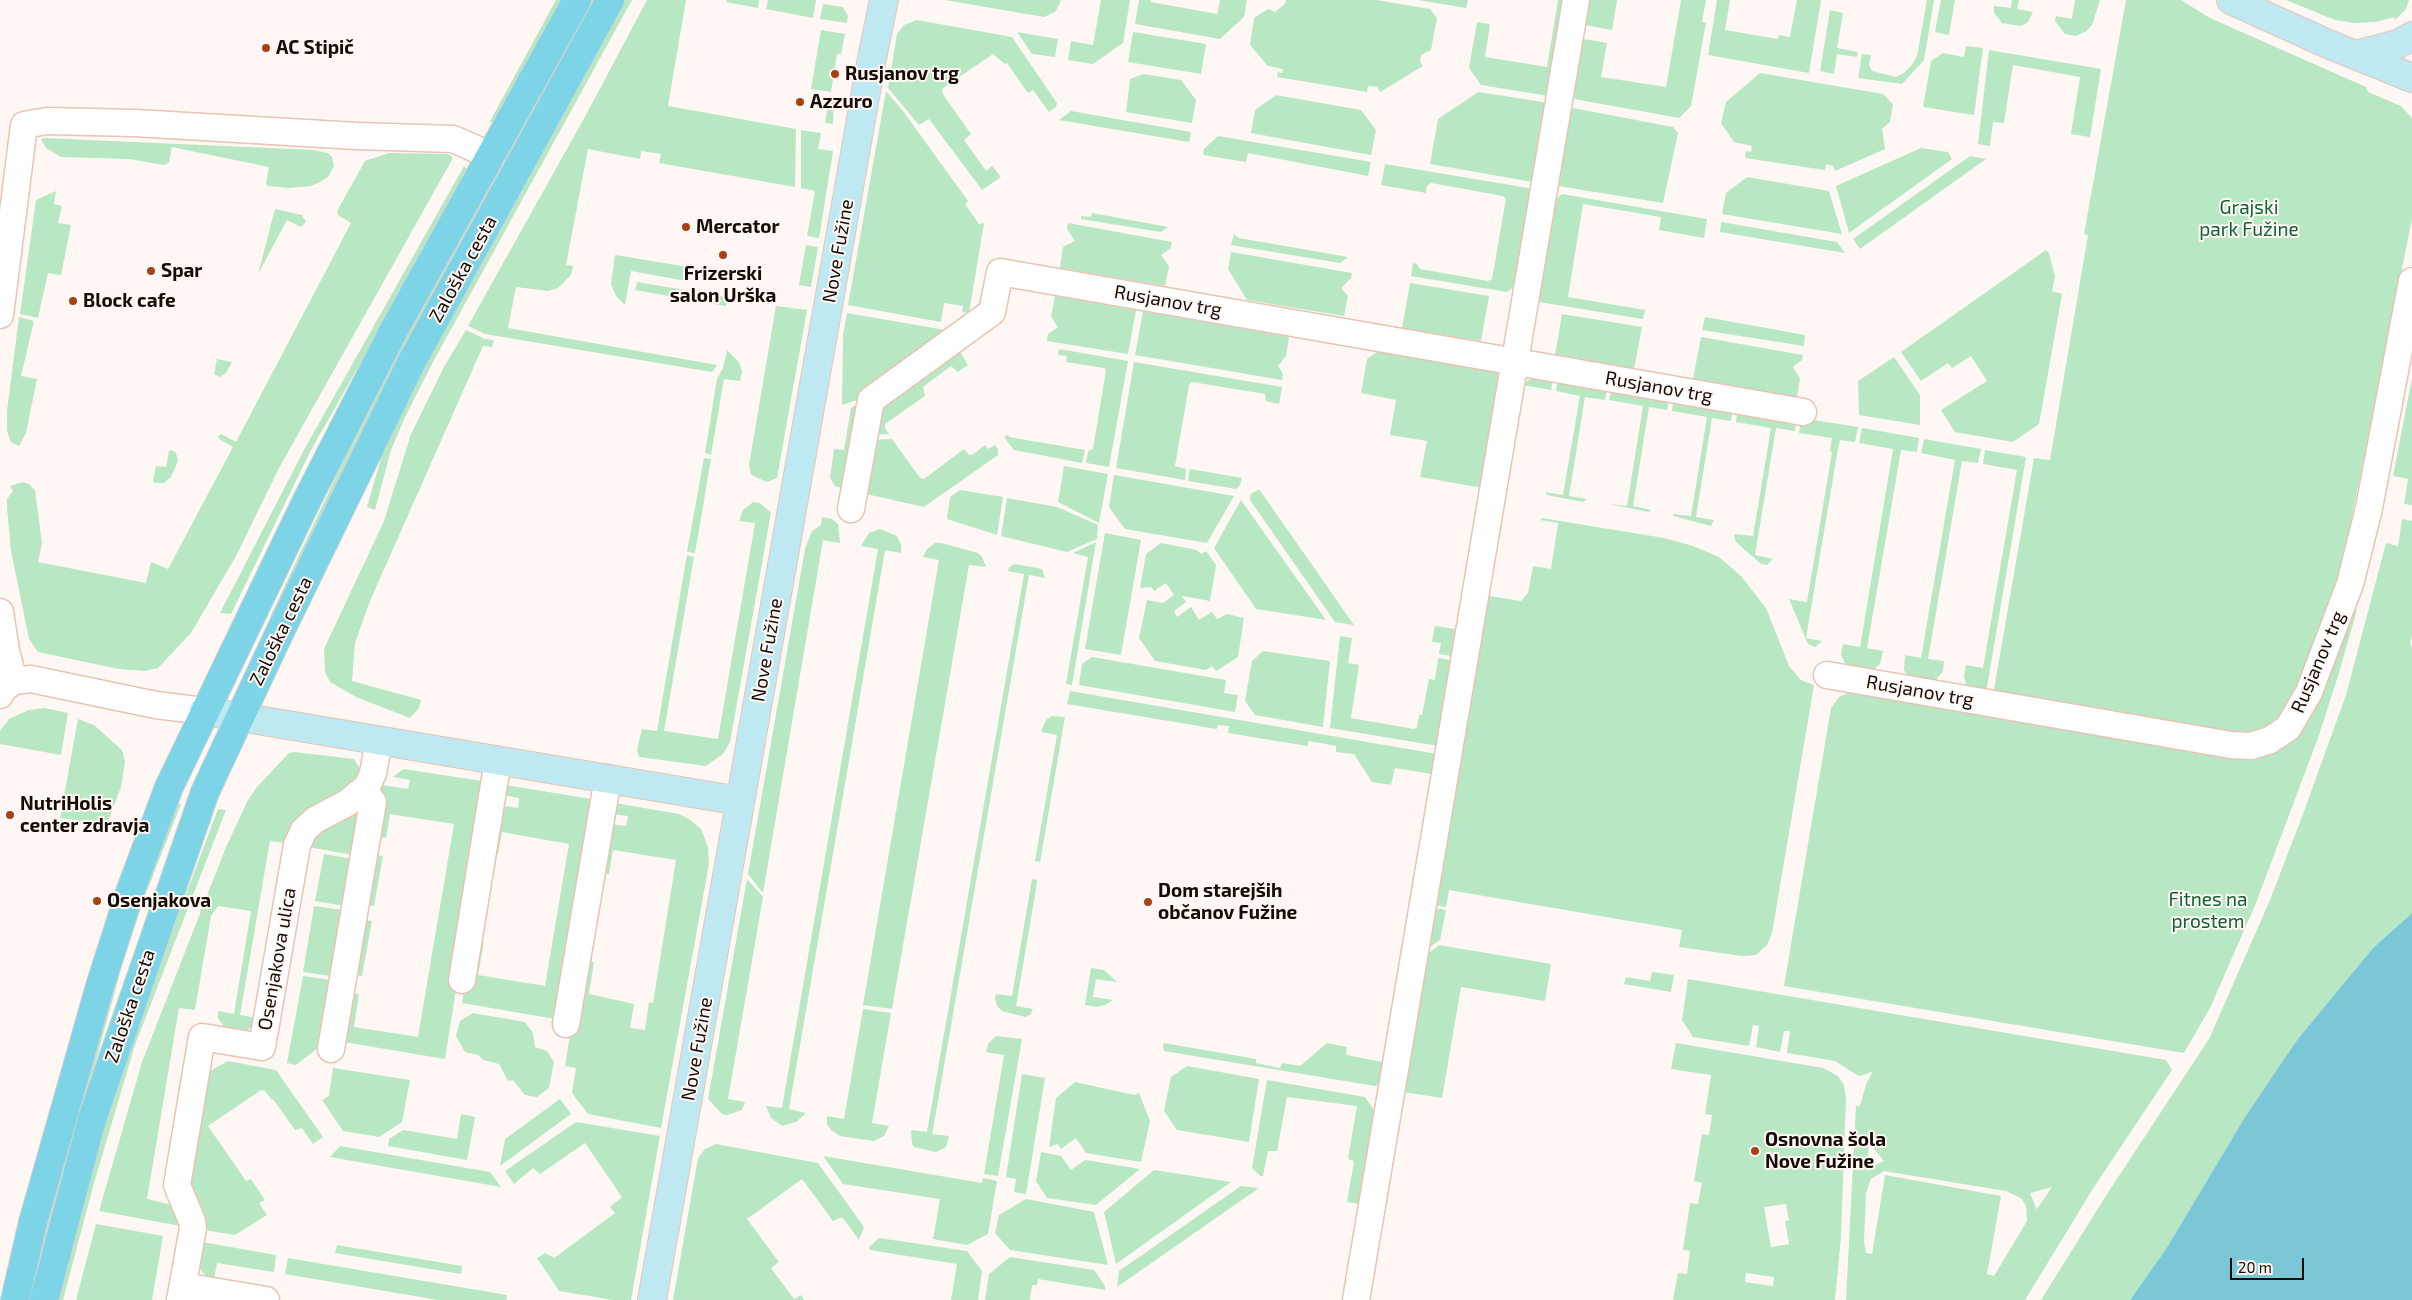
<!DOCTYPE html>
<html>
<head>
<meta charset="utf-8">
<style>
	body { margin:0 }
	#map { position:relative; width:2412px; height:1300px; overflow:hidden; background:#fff7f4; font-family:"Exo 2",sans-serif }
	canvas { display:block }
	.scale { position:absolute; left:2230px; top:1258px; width:74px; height:22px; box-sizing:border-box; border:2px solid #160b06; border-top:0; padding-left:6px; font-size:15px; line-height:18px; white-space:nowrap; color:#160b06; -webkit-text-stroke:4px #fff7f4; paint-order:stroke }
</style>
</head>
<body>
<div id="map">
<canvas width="2412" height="1300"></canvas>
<div class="scale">20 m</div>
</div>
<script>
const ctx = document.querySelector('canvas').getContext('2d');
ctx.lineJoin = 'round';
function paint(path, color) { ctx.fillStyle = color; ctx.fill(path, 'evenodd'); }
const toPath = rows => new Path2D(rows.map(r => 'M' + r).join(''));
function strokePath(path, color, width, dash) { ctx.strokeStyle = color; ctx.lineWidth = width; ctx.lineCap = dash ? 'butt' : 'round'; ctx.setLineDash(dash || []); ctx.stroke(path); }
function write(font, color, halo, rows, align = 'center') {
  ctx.font = font + ' "Exo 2",sans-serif'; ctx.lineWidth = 4; ctx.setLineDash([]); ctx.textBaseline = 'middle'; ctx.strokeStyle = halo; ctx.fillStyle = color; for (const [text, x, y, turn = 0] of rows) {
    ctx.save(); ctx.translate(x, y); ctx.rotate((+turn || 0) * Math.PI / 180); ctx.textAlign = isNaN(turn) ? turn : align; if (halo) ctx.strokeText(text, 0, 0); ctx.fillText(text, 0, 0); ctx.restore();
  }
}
paint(toPath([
	[556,0,564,0,500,118,489,123],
	[591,0,597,0,274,617,270,617,366,413,413,323],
	[624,0,632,0,433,362,405,417,391,450,375,510,367,507,384,448,398,413],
	[647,0,686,0,668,106,796,129,795,187,659,163,661,154,641,151,640,159,588,149,566,265,573,266,571,275,558,288,548,291,516,287,508,328,717,365,712,372,485,334,468,326,587,113],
	[727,0,759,0,758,8,726,2],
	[768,0,816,0,813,18,766,9],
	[945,0,1060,0,1061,1,1055,12,1044,17],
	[1101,0,1130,0,1123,43,1093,64,1068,60,1071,41,1093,45],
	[1139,0,1151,0,1151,2,1217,14,1220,0,1247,0,1244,17,1220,39,1135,24],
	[1286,0,1376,0,1430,9,1437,18,1431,50,1421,55,1420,61,1423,66,1380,92,1377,87,1368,86,1367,92,1277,77,1278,72,1282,73,1283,69,1268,66,1250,45,1254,18,1268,9,1275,12,1285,4],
	[1418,0,1468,0,1466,8],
	[1558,0,1571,0,1555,97,1481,85,1469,68,1477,22,1490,24,1485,57,1547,67],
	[1583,0,1617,0,1612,30,1579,24],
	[1681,0,1706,0,1702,22,1706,23,1691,106,1679,118,1574,99,1575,93,1568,91,1577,38,1607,43,1601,77,1666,87],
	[1717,0,1730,0,1725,30,1778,39,1779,35,1790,37,1797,0,1821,0,1809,73,1708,55],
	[1927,0,1934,0,1924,60,1902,84,1858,78,1862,54,1871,55,1869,65,1872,71,1896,77,1904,73,1911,66,1917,56],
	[1941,0,1955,0,1949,35,1935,32],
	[2012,0,2019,0,2017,9,2033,12,2028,22,2021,26,2002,23,1994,13,1994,6,2011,8],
	[2075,0,2100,0,2092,25,2085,32,2076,36,2065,34,2055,21,2056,16,2072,19],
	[2126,0,2181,0,2210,18,2366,87,2368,92,2401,106,2412,118,2412,219,2343,561,2329,606,2296,688,2275,725,2246,735,1993,695,2034,458,2050,460,2088,235,2084,234],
	[2286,0,2409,0,2406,9,2395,20,2394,17,2376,22,2354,23,2335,20],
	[823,4,843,7,848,16,847,23,820,19],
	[1830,10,1843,13,1837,48,1858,52,1857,57,1837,54,1834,74,1820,71],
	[917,20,1012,37,1057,103,1056,107,1049,112,1033,90,1028,93,1007,63,1005,64,993,54,943,88,942,93,971,134,964,140,986,171,992,166,1001,177,982,190,929,119,919,125,888,88,897,34,904,25],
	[821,30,845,34,841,54,837,54,831,92,811,89],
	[1017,32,1058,39,1055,57,1032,54],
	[1133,32,1206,44,1201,74,1128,62],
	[1966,46,1983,48,1974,115,1923,107,1931,61,1943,53,1964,57],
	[1989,50,2101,69,2090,137,2071,134,2080,77,2013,65,2004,123,1993,122,1990,146,1978,144],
	[1760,73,1883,94,1893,104,1890,122,1882,129,1885,149,1835,171,1833,166,1826,164,1825,170,1745,158,1746,151,1751,152,1752,146,1734,142,1721,123,1726,102],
	[1143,74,1181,80,1196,100,1192,123,1126,112,1130,79],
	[886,91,903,111,968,201,965,204,979,224,984,223,969,313,962,312,963,306,944,303,941,322,848,305],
	[1478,92,1549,103,1539,183,1430,164,1438,119],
	[1276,95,1361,110,1376,130,1371,155,1251,133,1255,110],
	[829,97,834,97,833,124,825,123],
	[1573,108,1673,127,1678,133,1663,203,1552,185,1564,114,1571,115],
	[1071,111,1191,132,1189,142,1059,120],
	[801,130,821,133,818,149,833,151,819,238,807,236,815,191,801,188],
	[1218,136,1371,162,1368,176,1248,153,1246,162,1203,155,1204,149],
	[43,138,314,150,328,153,332,157,334,166,328,177,320,182,311,186,289,188,268,186,266,183,269,167,172,147,169,163,164,165,129,159,61,157,46,148,41,139],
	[1921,148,1948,152,1952,159,1849,233,1836,186],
	[389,153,448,154,453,158,279,468,236,556,191,633,158,668,145,671,119,669,38,652,29,639,11,551,7,508,7,499,13,491,10,486,23,482,29,484,35,490,42,543,38,562,146,583,151,562,168,569,233,447,219,439,218,436,221,434,236,442,351,223,338,215,337,211,365,161],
	[1970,156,1986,159,1860,249,1853,239],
	[1385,164,1540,190,1523,279,1507,292,1411,276,1413,263,1417,264,1420,269,1488,281,1492,279,1506,199,1503,196,1431,183,1427,186,1426,193,1381,185],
	[464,166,469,172,311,450,231,614,220,613,305,448],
	[1747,177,1829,191,1842,234,1722,214,1726,193],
	[56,191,54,204,62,206,58,223,71,225,61,275,48,273,38,318,20,314,36,200],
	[1562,194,1707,219,1704,238,1659,230,1661,217,1583,204,1568,297,1645,310,1643,319,1533,301,1549,205],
	[275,209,302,215,306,222,301,227,287,220,258,274],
	[1092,213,1168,227,1161,232,1081,219,1081,216,1091,217],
	[1721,222,1837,242,1845,253,1720,232],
	[1068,223,1172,242,1171,248,1161,255,1169,266,1165,286,1060,268,1063,247,1075,241,1067,229],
	[1234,234,1239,238,1348,257,1340,263,1231,245],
	[806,245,818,247,811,287,799,285],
	[2046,250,2049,253,2055,277,2052,291,2062,294,2039,424,2013,442,1955,432,1941,410,1987,381,1971,356,1952,368,1948,363,1921,381,1901,352],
	[1231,252,1352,273,1351,278,1341,288,1348,296,1344,316,1247,300,1228,269],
	[615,255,688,267,686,281,631,271,625,305,616,296,611,284],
	[637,282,727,297,726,306,635,290],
	[1410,283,1489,296,1481,341,1402,328],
	[1055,296,1136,310,1128,354,1047,341,1048,334,1058,327,1051,317],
	[776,306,807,310,777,478,767,482,751,475,749,465],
	[1143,311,1289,337,1286,356,1278,366,1283,374,1282,380,1135,355],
	[847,313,945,330,863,398,842,405,843,335],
	[1562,314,1642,327,1634,369,1555,355],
	[19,317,34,321,21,376,37,379,26,433,19,446,11,442,7,431,7,411],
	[1705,317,1805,335,1804,346,1702,330],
	[466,330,485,339,494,340,492,347,483,346,370,601,355,643,352,681,421,700,419,708,410,718,356,697,330,682,325,672,324,649,384,521,411,434,444,367],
	[1701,337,1803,355,1802,360,1793,367,1800,378,1797,397,1693,379],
	[1386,346,1491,364,1506,385,1488,489,1420,477,1427,441,1390,435,1396,400,1361,393,1367,359],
	[1059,349,1128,361,1109,467,1086,463,1088,451,1093,449,1106,370,1104,368,1066,362,1067,356,1058,355],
	[727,350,739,362,742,371,740,381,724,379,711,455,705,453,717,379,723,368],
	[960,352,968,365,958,372,951,366,923,387,925,396,885,424,885,428,889,434,871,435,876,408],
	[1894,357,1920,395,1920,425,1859,415,1858,381],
	[217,359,232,362,226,373,220,377,214,374],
	[1134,362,1282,387,1279,404,1266,401,1265,394,1192,382,1189,385,1175,466,1186,469,1185,480,1116,468],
	[1539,373,1554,375,1551,390,1522,385],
	[1558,376,1608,384,1605,400,1585,397,1569,496,1587,499,1583,502,1547,495,1545,492,1563,495,1580,396,1556,391],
	[2412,378,2412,505,2404,504,2408,479,2393,476],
	[1612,386,1670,395,1667,410,1649,407,1633,506,1651,510,1649,512,1609,504,1627,506,1643,406,1609,400],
	[1674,396,1733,407,1731,421,1712,418,1696,517,1714,520,1711,526,1673,516,1673,514,1691,516,1707,417,1672,411],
	[863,401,849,490,835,486,830,478,834,449,844,450,851,408],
	[1738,407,1797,417,1795,431,1776,428,1755,555,1773,559,1767,565,1761,564,1736,542,1734,536,1735,534,1753,536,1771,428,1736,422],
	[1801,418,1858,427,1855,442,1840,440,1838,449,1806,638,1822,641,1815,647,1808,644,1789,599,1807,602,1832,452,1830,451,1832,438,1799,433],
	[1862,428,1919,438,1917,452,1901,450,1867,648,1883,651,1880,664,1872,671,1847,667,1841,655,1843,644,1860,647,1893,449,1859,443],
	[1008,435,1009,437,1085,450,1082,463,1014,450,1004,437],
	[892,439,920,478,924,479,964,449,969,455,972,455,985,445,988,449,995,445,998,449,998,455,924,507,862,493,871,440],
	[1924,439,1981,449,1978,463,1962,461,1928,659,1944,661,1943,671,1936,680,1930,683,1908,677,1904,670,1905,655,1921,658,1955,460,1921,453],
	[172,450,176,453,178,461,171,477,164,483,155,483,153,481,156,466,166,467,169,451],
	[1985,450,2026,457,1986,693,1971,689,1966,684,1964,676,1966,665,1983,668,2017,470,1983,464],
	[704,458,711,459,695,553,687,552],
	[1064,466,1108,474,1099,523,1058,502],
	[1190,469,1242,478,1240,485,1236,489,1188,481],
	[1114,475,1234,496,1207,543,1125,529,1109,507],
	[1259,489,1354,625,1335,622,1250,500,1251,494],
	[960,490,1003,497,997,535,947,519,950,497],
	[1007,498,1057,507,1098,525,1097,539,1067,552,1001,536],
	[1241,500,1326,620,1256,609,1214,548],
	[753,502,760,503,771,513,730,742,723,754,706,766,639,757,637,750,642,729,657,731,687,555,694,557,664,731,718,739,755,523,739,521,743,510],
	[822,517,832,519,838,524,840,543,823,540,763,893,748,874,805,549,812,531,821,525],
	[1542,518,1664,538,1693,546,1719,557,1741,576,1766,608,1789,666,1801,680,1814,685,1772,933,1767,945,1756,955,1742,956,1679,947,1682,930,1449,890,1446,907,1430,904,1483,595,1521,601,1528,593,1533,566,1551,569,1558,523,1540,520],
	[2402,519,2412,521,2412,635,2410,643,2412,649,2412,913,2373,948,2297,1040,2245,1117,2166,1249,2130,1300,2041,1300,2107,1194,2209,1039,2270,900,2303,814,2346,695,2386,543,2398,546],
	[880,529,897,536,901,544,901,553,885,550,845,784,789,1109,806,1113,796,1122,782,1126,771,1118,766,1106,782,1108,878,549,861,546,869,533],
	[1105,533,1141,540,1121,655,1085,649],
	[1096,542,1072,685,1066,684,1088,557,1073,553],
	[935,543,941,543,978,553,982,557,986,567,969,565,892,1009,863,1005,939,560,923,557,927,549],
	[1161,543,1197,550,1201,554,1206,551,1216,565,1210,601,1182,596,1186,602,1174,611,1177,617,1191,607,1199,620,1212,612,1217,619,1227,614,1244,618,1238,657,1216,671,1212,666,1206,670,1155,661,1139,638,1147,600,1163,603,1174,595,1166,583,1154,591,1151,587,1140,588,1146,554],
	[1015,564,1042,569,1045,578,1029,575,934,1124,932,1134,949,1136,946,1147,936,1152,914,1147,912,1144,911,1130,927,1132,1024,574,1008,571,1009,567],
	[2357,601,2356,613,2339,673,2318,738,2256,903,2210,1008,2184,1053,1784,986,1831,708,1839,697,1850,692,2234,757,2297,736,2305,725,2322,693],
	[1435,626,1456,629,1452,656,1439,654,1441,643,1432,642],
	[1340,636,1352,638,1348,663,1359,665,1351,718,1414,729,1417,727,1419,715,1422,715,1429,679,1435,680,1438,658,1451,660,1444,747,1330,728],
	[1263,651,1330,661,1323,727,1255,715,1245,701,1252,661],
	[1092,657,1226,680,1224,693,1238,695,1235,712,1079,685,1082,664],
	[1070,691,1443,755,1389,1076,1375,1086,1164,1051,1163,1047,1164,1043,1256,1059,1256,1063,1280,1068,1282,1063,1300,1066,1327,1043,1347,1047,1346,1055,1388,1063,1437,775,1395,768,1391,785,1372,782,1354,754,1336,752,1336,746,1309,741,1307,746,1228,733,1229,726,1218,725,1217,729,1067,704],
	[45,708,68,713,61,755,0,744,0,731,9,719,29,710],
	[1052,716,1065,717,1040,862,1035,861,1057,735,1041,732,1046,720],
	[78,719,94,725,122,750,125,762,121,787,107,824,60,818],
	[294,752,354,759,360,769,360,775,286,843,270,841,240,1015,257,1018,254,1026,242,1033,224,1027,218,1018,218,1011,234,1014,251,911,218,906,211,916,195,1010,179,1008,147,1199,172,1205,181,1226,99,1211,142,1062,226,847,248,800,257,787,289,753],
	[403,769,489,782,445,1059,338,1041,347,992,359,994,354,1027,418,1037,454,824,390,814,386,838,373,836,382,785,408,789,410,780,393,777],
	[499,784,598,800,561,1020,462,1003,473,940,484,942,478,975,545,986,569,844,502,832,498,854,488,852,496,805,518,808,519,798,498,794],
	[609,802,679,814,689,819,701,829,708,847,709,864,661,1128,588,1114,572,1093,576,1068,565,1066,582,960,594,962,589,994,634,1004,630,1028,645,1030,649,1002,653,1003,676,860,613,850,609,874,597,872],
	[612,814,628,816,626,826,610,824],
	[177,804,181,804,145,896,122,965,31,1300,26,1300,111,989,142,895],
	[218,809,226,810,135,1045,94,1183,63,1300,56,1300,116,1081],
	[359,811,358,856,308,847,312,836],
	[324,854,358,860,350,907,315,901],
	[370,854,383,856,374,906,361,904],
	[747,879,763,897,728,1099,745,1102,742,1110,727,1115,722,1114,708,1099],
	[1032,879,1037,880,1036,889,1016,1006,1033,1009,1030,1015,1025,1017,1002,1011,997,1006,995,998,996,994,1012,996],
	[314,906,349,911,338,977,303,972],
	[1430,907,1446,910,1440,940,1423,952],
	[359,919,372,921,362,976,350,974],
	[1439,945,1551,964,1545,1001,1461,987,1442,1098,1403,1092,1421,959],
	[1091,968,1104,970,1117,982,1096,979,1093,997,1113,1000,1105,1005,1097,1007,1085,1005],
	[1652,972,1674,975,1671,992,1624,984,1626,977,1650,981],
	[303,976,338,981,331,1038,296,1065,287,1063],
	[1688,979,2166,1060,2172,1070,2094,1187,2025,1300,1846,1300,1856,1106,1860,1106,1866,1084,1873,1071,1861,1076,1857,1075,1835,1061,1787,1053,1790,1031,1784,1031,1780,1052,1756,1047,1759,1026,1753,1025,1749,1046,1693,1037,1682,1020],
	[1869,1143,1884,1161,1867,1169],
	[1884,1171,2006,1191,2022,1199,2026,1206,2027,1221,1994,1276,1987,1274,2001,1196,1885,1175,1872,1254,1866,1253,1864,1241,1866,1193,1871,1179],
	[2052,1187,2037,1209,2037,1210,2030,1193],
	[863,1009,891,1013,872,1123,889,1126,884,1136,874,1141,840,1136,831,1130,827,1124,827,1116,844,1119],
	[473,1013,525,1022,533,1033,535,1047,547,1051,554,1062,549,1088,537,1097,525,1095,513,1080,508,1081,499,1064,483,1060,478,1055,465,1052,456,1036,460,1021],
	[996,1036,1022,1039,998,1176,984,1174,1004,1055,986,1052,988,1044],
	[1676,1043,1823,1068,1838,1076,1844,1085,1846,1099,1841,1237,1835,1300,1673,1300,1678,1273,1687,1274,1690,1251,1683,1250,1690,1203,1698,1204,1702,1183,1694,1181,1702,1134,1709,1135,1712,1115,1705,1114,1711,1075,1671,1069],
	[1786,1204,1789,1220,1785,1221,1789,1244,1771,1247,1764,1207],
	[1746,1273,1774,1277,1773,1286,1745,1282],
	[228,1061,276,1070,323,1137,313,1144,302,1128,295,1130,273,1099,272,1100,265,1091,261,1090,208,1126,246,1181,251,1179,265,1200,259,1203,267,1215,235,1235,204,1230,190,1186,208,1072],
	[1187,1066,1259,1079,1249,1142,1177,1130,1164,1111,1171,1077],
	[333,1068,410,1080,402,1122,379,1137,343,1131,322,1100,329,1096],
	[1022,1074,1045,1078,1026,1194,1014,1192,1016,1179,1006,1177],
	[1267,1080,1365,1097,1381,1120,1367,1205,1347,1202,1354,1161,1348,1159,1357,1106,1287,1097,1277,1151,1268,1151,1263,1176,1260,1176,1252,1168],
	[1075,1082,1134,1095,1139,1093,1150,1121,1141,1162,1086,1153,1076,1138,1061,1149,1058,1144,1049,1147,1056,1098],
	[560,1099,571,1114,500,1166,505,1139],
	[461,1114,475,1117,467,1160,388,1146,389,1139,403,1130,457,1139],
	[576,1122,660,1136,631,1300,613,1300,559,1291,537,1258,545,1253,554,1258,615,1213,610,1207,622,1197,585,1143,540,1174,533,1168,514,1184,505,1171],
	[716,1144,818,1163,864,1227,859,1240,842,1217,833,1221,802,1179,747,1219,779,1262,771,1268,794,1299,801,1295,804,1300,673,1300,698,1158,705,1149],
	[340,1146,490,1172,501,1187,330,1157],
	[1041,1152,1061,1156,1071,1170,1085,1160,1140,1169,1096,1205,1047,1198,1036,1181],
	[823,1156,982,1183,983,1178,997,1181,988,1234,967,1245,933,1239,940,1199,843,1184],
	[1154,1170,1231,1182,1116,1264,1104,1212],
	[1241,1186,1259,1188,1117,1287,1119,1271],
	[1026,1199,1094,1212,1108,1265,1010,1250,995,1233,999,1215],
	[96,1224,163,1236,152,1300,76,1300],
	[879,1238,967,1251,982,1271,978,1300,951,1300,957,1264,870,1250,869,1247],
	[202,1242,276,1255,274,1272,217,1263,214,1279,209,1278,201,1271,199,1264],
	[337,1245,462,1266,461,1274,335,1253],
	[1010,1257,1094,1270,1105,1286,1105,1290,1038,1279,1037,1285,1032,1285,1030,1300,985,1300,989,1274],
	[288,1258,507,1295,506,1300,438,1300,285,1274]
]), '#b7e7c3');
paint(toPath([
	[2412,913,2412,1300,2130,1300,2166,1249,2245,1117,2297,1040,2373,948]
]), '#7cc7d7');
const street = toPath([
	[0,315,24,125,47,121,135,123,357,136,453,139,492,156],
	[851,509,871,400,992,312,1000,272,1803,412],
	[0,612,6,651,14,681],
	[1827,675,2231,745,2251,746,2270,740,2288,728,2309,692,2350,584,2369,508,2412,281],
	[0,695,3,689,14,681,31,679,156,705,204,711],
	[462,980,498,760],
	[566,1024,608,778],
	[331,1049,373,802,364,791],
	[183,1286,266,1300],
	[180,1300,193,1228,192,1221,177,1185,202,1037,262,1047,297,845,304,830,315,820,347,803,367,787,373,773,379,740],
	[1356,1300,1576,0]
]);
const secondary = toPath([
	[2231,0,2328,44,2412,78],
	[2355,55,2398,44,2412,36],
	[204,711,740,801],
	[652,1300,871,63,884,0]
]);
const primary = toPath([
	[15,1300,33,1222,100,986,130,892,169,787,308,498,395,328,577,0],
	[44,1300,92,1119,205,792,278,636,411,363,610,0]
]);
strokePath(street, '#e7c4b4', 29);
strokePath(secondary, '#e7c4b4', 30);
strokePath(primary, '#d5d3d2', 30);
strokePath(street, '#fff', 26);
strokePath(secondary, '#bee9f3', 28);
strokePath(primary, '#7dd4e7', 28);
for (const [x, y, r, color] of [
	[266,48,5,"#a74213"],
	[835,74,5,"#a74213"],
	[800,102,5,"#a74213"],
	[686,227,5,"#a74213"],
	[723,255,5,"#a74213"],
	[151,271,5,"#a74213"],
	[73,301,5,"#a74213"],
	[10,815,5,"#a74213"],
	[97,901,5,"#a74213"],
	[1148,902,5,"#a74213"],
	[1755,1151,5,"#a74213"]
]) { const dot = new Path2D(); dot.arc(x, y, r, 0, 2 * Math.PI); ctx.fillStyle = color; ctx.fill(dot); strokePath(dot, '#fff7f4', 2); }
write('bold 19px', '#160b06', '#fff7f4', [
	["AC Stipič",276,48],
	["Rusjanov trg",845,74],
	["Azzuro",810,102],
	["Mercator",696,227],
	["Spar",161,271],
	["Frizerski",723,274,"center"],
	["salon Urška",723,296,"center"],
	["Block cafe",83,301],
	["NutriHolis",20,804],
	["center zdravja",20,826],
	["Dom starejših",1158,891],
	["občanov Fužine",1158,913],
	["Osenjakova",107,901],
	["Osnovna šola",1765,1140],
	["Nove Fužine",1765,1162]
], 'left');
write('19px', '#0d6132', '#fff7f4', [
	["Grajski",2249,208],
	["park Fužine",2249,230],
	["Fitnes na",2208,900],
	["prostem",2208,922]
]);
write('19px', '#160b06', '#fff7f4', [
	["Nove Fužine",838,251,-80],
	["Zaloška cesta",463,269,-61],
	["Rusjanov trg",1168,301,10],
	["Rusjanov trg",1659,387,10],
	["Zaloška cesta",281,631,-64],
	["Nove Fužine",767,650,-80],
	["Rusjanov trg",2318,662,-67],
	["Rusjanov trg",1920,691,10],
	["Osenjakova ulica",277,959,-80],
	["Zaloška cesta",130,1006,-71],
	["Nove Fužine",697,1049,-80]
]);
</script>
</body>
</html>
